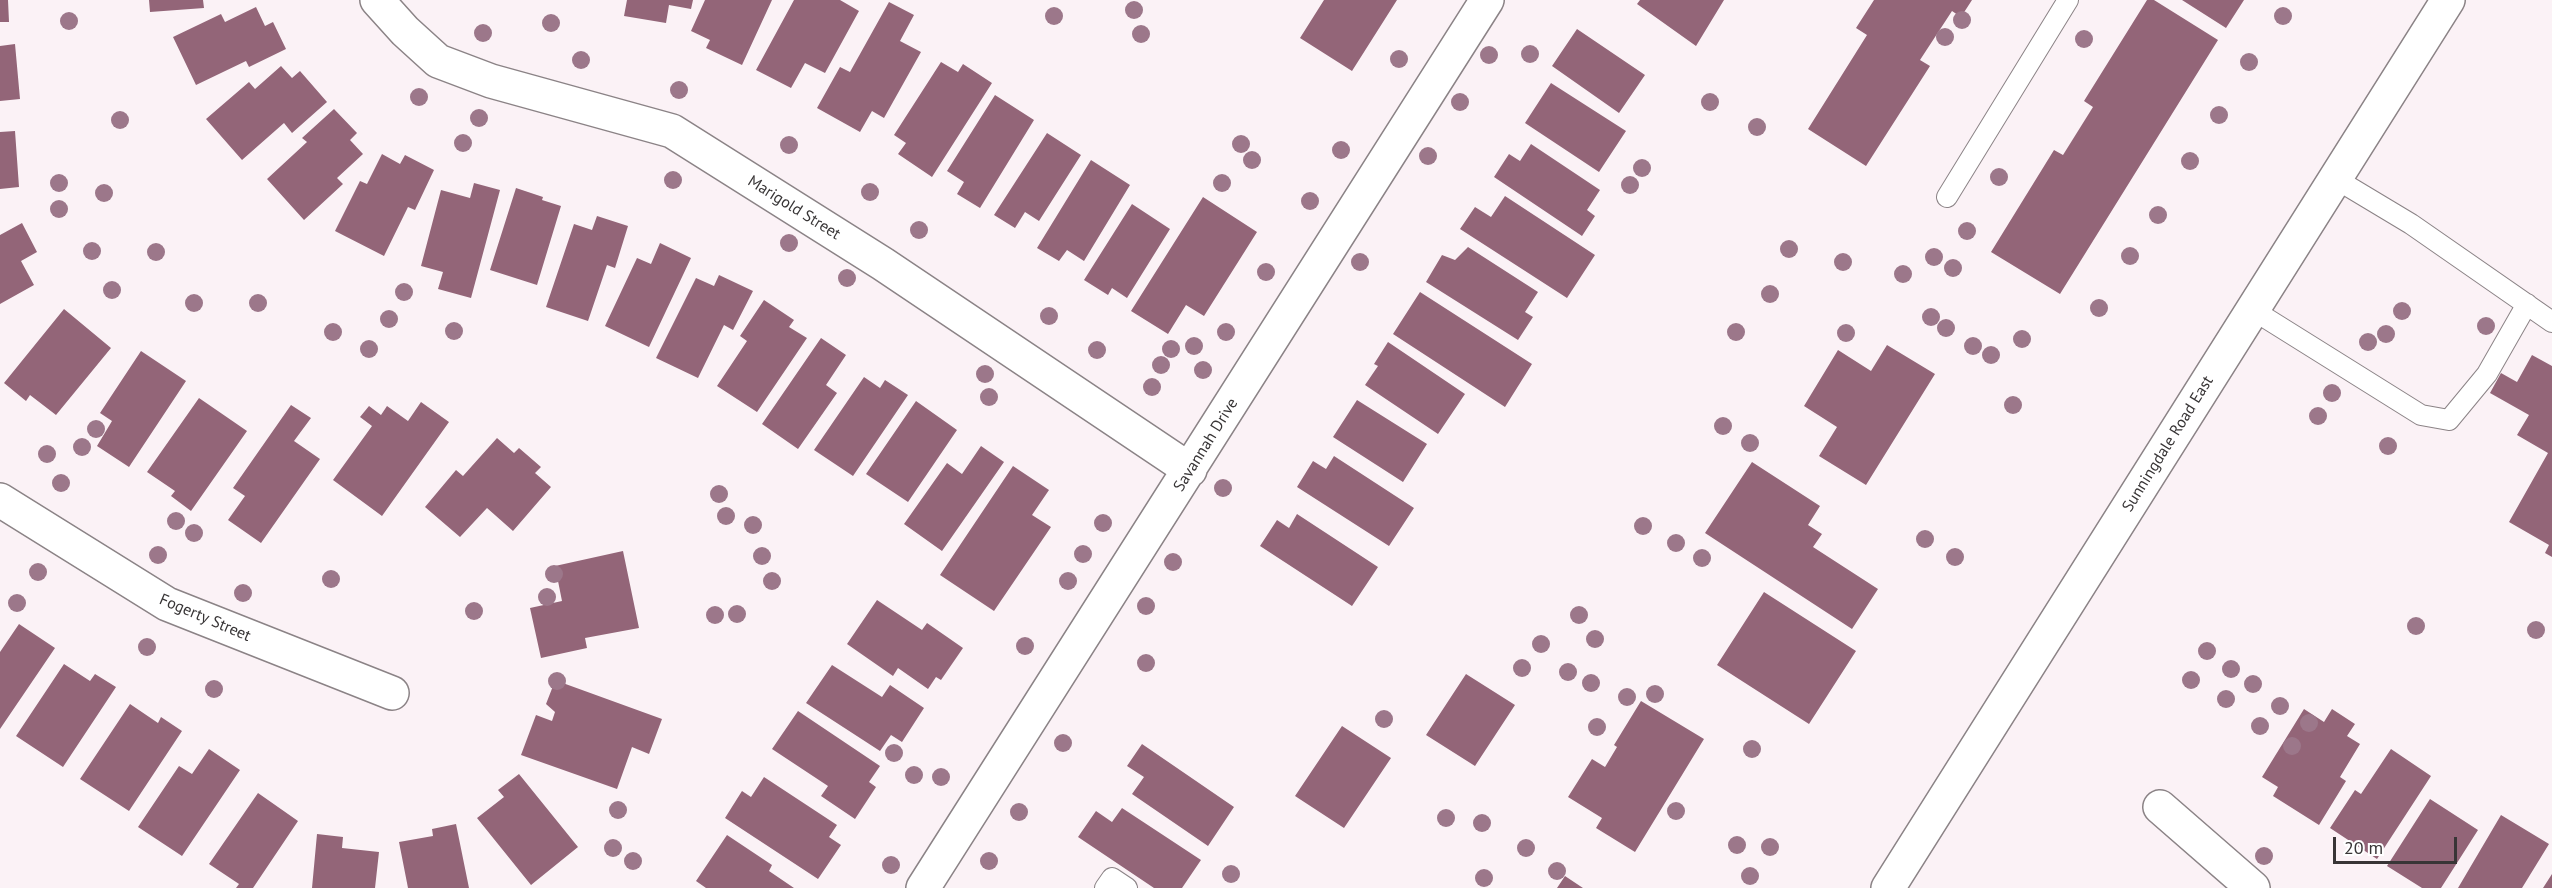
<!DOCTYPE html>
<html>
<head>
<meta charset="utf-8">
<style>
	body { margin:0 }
	#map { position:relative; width:2552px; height:888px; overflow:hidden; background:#fbf2f6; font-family:"PT Sans",sans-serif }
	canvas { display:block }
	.scale { position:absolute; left:2333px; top:837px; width:124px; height:27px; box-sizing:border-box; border:3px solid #383536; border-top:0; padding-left:8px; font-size:18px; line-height:21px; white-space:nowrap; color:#383536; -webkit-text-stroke:4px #fff; paint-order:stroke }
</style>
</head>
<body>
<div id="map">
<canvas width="2552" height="888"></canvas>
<div class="scale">20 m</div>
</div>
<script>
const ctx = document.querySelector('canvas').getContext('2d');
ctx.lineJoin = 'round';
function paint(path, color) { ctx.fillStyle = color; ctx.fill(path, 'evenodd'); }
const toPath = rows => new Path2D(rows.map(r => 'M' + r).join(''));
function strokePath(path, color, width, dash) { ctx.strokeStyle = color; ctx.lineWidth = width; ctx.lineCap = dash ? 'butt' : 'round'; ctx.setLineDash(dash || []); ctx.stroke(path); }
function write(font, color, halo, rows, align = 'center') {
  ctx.font = font + ' "PT Sans",sans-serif'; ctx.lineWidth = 6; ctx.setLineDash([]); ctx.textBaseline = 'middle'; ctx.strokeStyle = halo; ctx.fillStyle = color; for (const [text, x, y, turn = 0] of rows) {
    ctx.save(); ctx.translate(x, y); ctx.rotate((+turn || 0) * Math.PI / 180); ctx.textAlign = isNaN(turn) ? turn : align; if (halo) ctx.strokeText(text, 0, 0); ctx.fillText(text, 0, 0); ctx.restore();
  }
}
paint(toPath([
	[0,0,8,0,9,22,0,22],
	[149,0,203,0,204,8,150,12],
	[627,0,693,0,691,9,669,5,666,23,624,16],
	[705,0,772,0,742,65,706,48,710,40,691,31],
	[794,0,840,0,859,11,825,73,805,63,791,88,756,70],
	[1324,0,1397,0,1352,71,1300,38],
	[1640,0,1724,0,1696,46,1637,4],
	[1874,0,1972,0,1961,17,1952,11,1920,60,1930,66,1866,166,1808,129,1867,35,1856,28],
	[2147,0,2154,0,2218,40,2060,294,1991,252,2054,150,2063,155,2093,107,2084,101],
	[2182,0,2244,0,2226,28],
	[889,2,914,15,900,41,921,52,884,118,872,111,860,132,817,108,840,67,850,72],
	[256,7,265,26,273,22,286,49,249,67,246,61,196,85,173,37,221,14,225,22],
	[1577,29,1645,75,1619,113,1552,66],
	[15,44,20,99,0,101,0,46],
	[941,62,958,72,963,64,992,83,932,177,898,154,906,143,894,135],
	[281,66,292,78,300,71,327,102,292,133,284,123,242,160,206,119,249,82,255,89],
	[1551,83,1626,131,1599,172,1525,123],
	[995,95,1034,120,980,208,957,194,964,182,947,171],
	[334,109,357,133,350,140,363,154,337,178,343,184,304,220,267,179,307,142,302,138],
	[15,131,19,187,0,189,0,132],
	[1047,133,1081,155,1039,221,1025,212,1015,228,994,215],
	[1531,144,1600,190,1587,210,1595,216,1582,236,1494,177,1509,154,1520,161],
	[382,154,400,164,405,155,434,170,415,210,408,207,384,256,335,231,360,181,367,184],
	[1091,160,1130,185,1084,261,1067,250,1059,261,1037,248],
	[474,183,500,190,471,298,438,289,443,272,421,266,441,190,470,198],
	[516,188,543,197,542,200,561,206,537,285,490,270],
	[1505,196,1595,255,1567,298,1460,229,1475,207,1491,217],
	[1203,197,1257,232,1204,316,1186,305,1168,334,1131,311],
	[1132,204,1170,229,1127,298,1112,288,1108,295,1084,280],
	[597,216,628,226,615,268,607,265,588,321,546,307,574,224,592,230],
	[22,223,37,252,21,261,34,285,0,304,0,235],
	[660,243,691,258,649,347,605,326,637,258,651,264],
	[1468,247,1538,292,1525,312,1533,317,1518,340,1426,282,1442,255,1455,260],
	[719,275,753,291,733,330,724,325,698,378,656,358,696,278,714,286],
	[1420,292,1532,364,1505,407,1393,334],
	[764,300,794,320,789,327,807,338,757,412,717,386,747,341,740,336],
	[64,309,111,348,56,415,30,395,26,401,4,383],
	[821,338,846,355,826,385,837,393,798,449,762,424],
	[1388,342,1465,394,1438,434,1365,385,1378,366,1374,364],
	[1887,345,1935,374,1866,485,1819,456,1837,427,1804,406,1838,350,1871,371],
	[141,351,186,381,129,467,97,446,112,421,100,413],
	[2532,355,2552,366,2552,557,2545,553,2549,545,2509,522,2548,453,2517,435,2529,415,2490,393,2501,373,2517,382],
	[864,377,880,388,885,380,908,395,853,476,814,450],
	[199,398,247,431,191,511,171,496,175,491,147,472],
	[1357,400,1427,444,1403,482,1333,437],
	[916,401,957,430,908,502,866,474],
	[421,402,449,422,382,516,333,480,372,426,360,417,369,406,381,415,387,406,408,421],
	[291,405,311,418,294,441,320,459,261,543,228,520,245,496,233,488],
	[497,438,514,453,519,448,541,467,535,473,551,487,513,531,487,508,460,537,425,507,456,470,463,476],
	[981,446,1004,462,942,551,904,524,947,463,962,474],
	[1334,456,1414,508,1389,546,1297,487,1313,461,1326,469],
	[1752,462,1820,506,1808,525,1822,534,1813,547,1878,589,1852,629,1705,533],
	[1013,466,1049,490,1032,515,1051,527,994,611,940,575],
	[1297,514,1378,567,1352,606,1260,546,1277,520,1289,528],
	[623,551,639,628,585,638,587,648,541,658,530,608,562,601,555,566],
	[1764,592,1856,651,1809,724,1717,665],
	[877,600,922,630,927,623,963,648,941,680,936,677,928,689,898,668,893,676,847,644],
	[19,624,55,648,0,729,0,652],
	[64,664,90,681,95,674,116,687,63,767,16,736],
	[832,665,882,697,890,685,924,708,902,742,891,735,880,751,806,703],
	[1466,674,1515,705,1475,766,1426,735],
	[560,682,662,719,649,754,632,747,617,789,521,755,536,715,552,721,555,712,546,704,553,686],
	[1641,701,1704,739,1635,852,1596,828,1602,818,1568,797,1592,759,1605,767,1617,747,1614,745],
	[130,704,158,723,161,717,182,731,129,811,80,779],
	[2304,709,2324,722,2332,709,2355,724,2347,736,2360,744,2340,777,2346,781,2319,825,2273,796,2278,787,2262,777],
	[798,711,880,766,869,782,876,787,855,819,821,796,828,786,772,749],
	[1342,726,1391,758,1344,828,1295,796],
	[1142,744,1234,807,1208,846,1132,794,1144,777,1127,766],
	[209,749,240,770,182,856,138,827,179,766,192,774],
	[2391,749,2431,776,2377,859,2330,828,2355,790,2361,794],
	[519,774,578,847,531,885,477,818,504,797,498,790],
	[764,777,837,825,829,837,841,845,818,879,725,818,742,791,751,797],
	[258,793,298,821,253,888,236,888,239,884,209,864],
	[2430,799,2478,830,2441,888,2422,888,2387,866],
	[1122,808,1201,860,1182,888,1154,888,1078,837,1096,811,1112,822],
	[2501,815,2549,844,2522,888,2458,888],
	[456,824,469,888,408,888,399,842,433,836,432,829],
	[317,834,343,837,342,848,379,852,375,888,312,888],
	[727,835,772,865,769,871,794,888,706,888,696,881],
	[2552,874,2552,888,2543,888],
	[1565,876,1583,888,1557,888]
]), '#936578');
const service = toPath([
	[2336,179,2411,224,2552,322],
	[1947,197,2068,0],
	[2253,310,2421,415,2449,420,2487,374,2527,304],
	[1105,888,1112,878,1127,888]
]);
const minor = toPath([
	[377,0,405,31,438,61,491,81,672,131,883,264,1190,470],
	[0,500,167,604,392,693],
	[2160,807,2253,888],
	[923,888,1487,0]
]);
const secondary = toPath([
	[1888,888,2448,0]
]);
strokePath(service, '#8b8386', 22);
strokePath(minor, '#8b8386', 36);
strokePath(secondary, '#8b8386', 36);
strokePath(service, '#fff', 20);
strokePath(minor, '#fff', 33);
strokePath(secondary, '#fff', 33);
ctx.fillStyle = '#9c778a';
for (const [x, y] of [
	[1134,10],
	[1054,16],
	[2283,16],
	[1962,20],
	[69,21],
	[551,23],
	[483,33],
	[1141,34],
	[1945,37],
	[2084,39],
	[1530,54],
	[1489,55],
	[1399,59],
	[581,60],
	[2249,62],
	[679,90],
	[419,97],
	[1460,102],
	[1710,102],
	[2219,115],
	[479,118],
	[120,120],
	[1757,127],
	[463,143],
	[1241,144],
	[789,145],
	[1341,150],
	[1428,156],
	[1252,160],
	[2190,161],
	[1642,168],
	[1999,177],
	[673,180],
	[59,183],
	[1222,183],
	[1630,185],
	[870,192],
	[104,193],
	[1310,201],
	[59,209],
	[2158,215],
	[919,230],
	[1967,231],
	[789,243],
	[1789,249],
	[92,251],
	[156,252],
	[2130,256],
	[1934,257],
	[1360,262],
	[1843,262],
	[1953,268],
	[1266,272],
	[1903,274],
	[847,278],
	[112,290],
	[404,292],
	[1770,294],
	[194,303],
	[258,303],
	[2099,308],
	[2402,311],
	[1049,316],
	[1931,317],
	[389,319],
	[2486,326],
	[1946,328],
	[454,331],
	[333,332],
	[1226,332],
	[1736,332],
	[1846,333],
	[2386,334],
	[2022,339],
	[2368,342],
	[1194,346],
	[1973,346],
	[369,349],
	[1171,349],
	[1097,350],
	[1991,355],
	[1161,365],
	[1203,370],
	[985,374],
	[1152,387],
	[2332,393],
	[989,397],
	[2013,405],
	[2318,416],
	[1723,426],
	[96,429],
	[1750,443],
	[2388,446],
	[82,447],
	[47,454],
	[61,483],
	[1223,488],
	[719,494],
	[726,516],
	[176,521],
	[1103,523],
	[753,525],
	[1643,526],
	[194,533],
	[1925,539],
	[1676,543],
	[1083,554],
	[158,555],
	[762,556],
	[1955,557],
	[1702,558],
	[1173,562],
	[38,572],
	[554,574],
	[331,579],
	[772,581],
	[1068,581],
	[243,593],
	[547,597],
	[17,603],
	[1146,606],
	[474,611],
	[737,614],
	[715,615],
	[1579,615],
	[2416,626],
	[2536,630],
	[1595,639],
	[1541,644],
	[1025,646],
	[147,647],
	[2207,651],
	[1146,663],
	[1522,668],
	[2231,669],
	[1568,672],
	[2191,680],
	[557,681],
	[1591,683],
	[2253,684],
	[214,689],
	[1655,694],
	[1627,697],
	[2226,699],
	[2280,706],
	[1384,719],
	[2309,723],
	[2260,726],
	[1597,727],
	[1063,743],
	[2292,746],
	[1752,749],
	[894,753],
	[914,775],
	[941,777],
	[618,810],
	[1676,811],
	[1019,812],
	[1446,818],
	[1482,823],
	[1737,845],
	[1770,847],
	[613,848],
	[1526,848],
	[2264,856],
	[633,861],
	[989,861],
	[891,865],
	[1557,871],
	[1231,874],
	[1750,876],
	[1484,878]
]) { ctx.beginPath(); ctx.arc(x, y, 9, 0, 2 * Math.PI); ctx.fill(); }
write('16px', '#383536', '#fff', [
	["Marigold Street",794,208,32],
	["Sunningdale Road East",2168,444,-58],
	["Savannah Drive",1206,445,-58],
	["Fogerty Street",205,618,23]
]);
</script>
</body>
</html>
